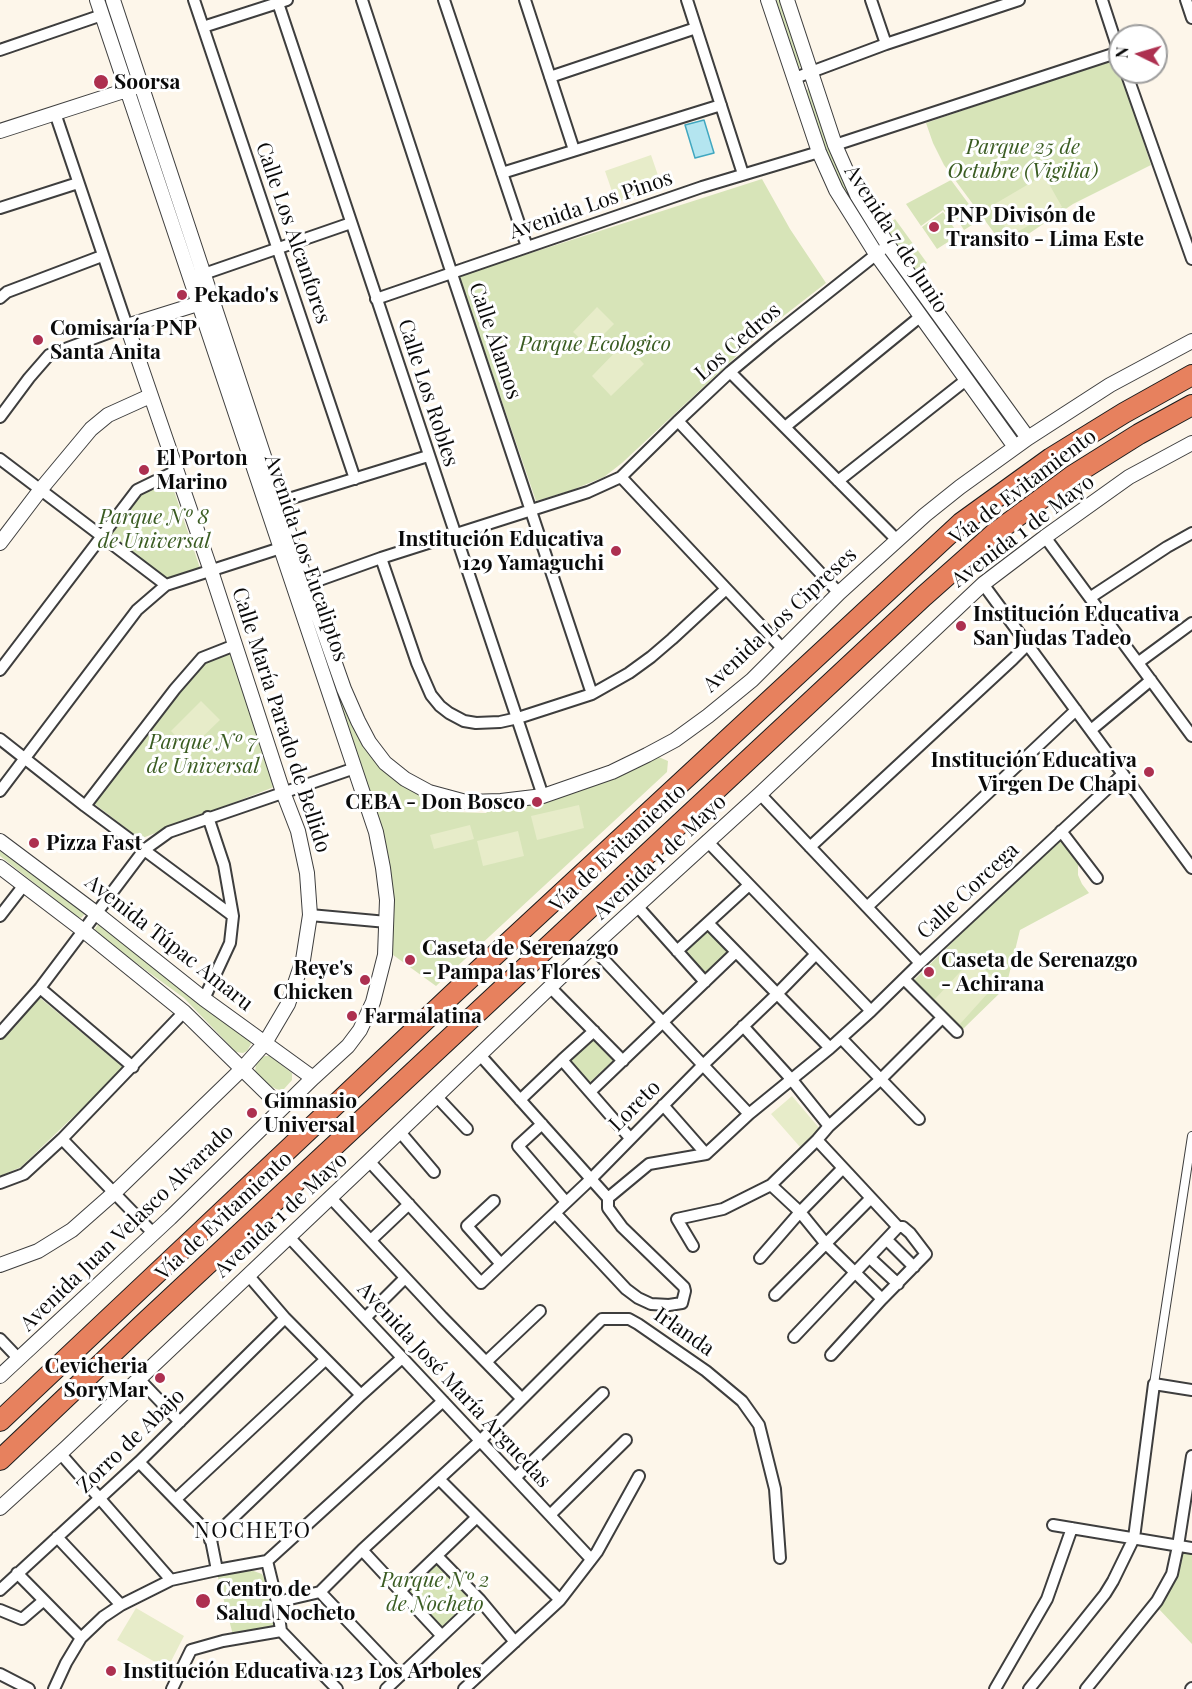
<!DOCTYPE html>
<html>
<head>
<meta charset="utf-8">
<style>
	body { margin:0 }
	#map { position:relative; width:1192px; height:1689px; overflow:hidden; background:#fdf6ea; font-family:"Playfair Display",serif }
	canvas { display:block }
	.north { position:absolute; left:1108px; top:24px; width:60px; height:60px; box-sizing:border-box; background:#fff; border:2px solid #9d9d9d; border-radius:50%; rotate:275deg; font-size:16px; font-weight:700; line-height:24px; text-align:center; color:#0b0b0b }
	.north::after { content:''; display:block; margin:auto; width:21px; height:27px; background:#ad3050; clip-path:polygon(50% 0,100% 100%,50% 72%,0 100%) }
</style>
</head>
<body>
<div id="map">
<canvas width="1192" height="1689"></canvas>
<div class="north">N</div>
</div>
<script>
const ctx = document.querySelector('canvas').getContext('2d');
ctx.lineJoin = 'round';
function paint(path, color) { ctx.fillStyle = color; ctx.fill(path, 'evenodd'); }
const toPath = rows => new Path2D(rows.map(r => 'M' + r).join(''));
function strokePath(path, color, width, dash) { ctx.strokeStyle = color; ctx.lineWidth = width; ctx.lineCap = dash ? 'butt' : 'round'; ctx.setLineDash(dash || []); ctx.stroke(path); }
function write(font, color, halo, rows, align = 'center') {
  ctx.font = font + ' "Playfair Display",serif'; ctx.lineWidth = 6; ctx.setLineDash([]); ctx.textBaseline = 'middle'; ctx.strokeStyle = halo; ctx.fillStyle = color; for (const [text, x, y, turn = 0] of rows) {
    ctx.save(); ctx.translate(x, y); ctx.rotate((+turn || 0) * Math.PI / 180); ctx.textAlign = isNaN(turn) ? turn : align; if (halo) ctx.strokeText(text, 0, 0); ctx.fillText(text, 0, 0); ctx.restore();
  }
}
paint(toPath([
	[773,0,782,0,803,66,799,68,797,67],
	[1110,60,1117,62,1151,165,1073,204,1006,249,944,165,933,143,926,123],
	[809,89,831,154,844,183,854,201,878,238,873,242,839,186,803,91],
	[762,179,790,229,826,283,759,335,622,463,604,477,572,490,536,501,459,276],
	[951,180,971,207,963,213,972,225,964,230,953,213,948,216,943,210,921,226,906,204],
	[943,212,959,235,937,249,922,227],
	[895,219,927,263,916,271,885,226],
	[892,257,1018,428,1011,434,886,261],
	[170,479,200,568,168,580,110,534,144,491],
	[305,594,357,733,374,758,455,805,453,812,486,813,492,807,654,755,668,761,667,772,436,986,389,952,391,926,349,737,352,735,350,736,303,596],
	[229,649,274,787,140,839,92,802,207,657],
	[1060,837,1078,860,1078,875,1082,884,1089,893,1020,930,1006,987,963,1029,913,981],
	[0,846,84,909,85,914,81,918,76,916,0,856],
	[99,923,250,1039,251,1044,247,1051,243,1053,236,1052,184,998,95,933,95,929],
	[708,927,732,950,703,977,681,953],
	[39,997,124,1068,21,1167,0,1176,0,1040,15,1027],
	[593,1036,614,1060,589,1083,566,1060],
	[265,1056,270,1056,292,1073,292,1080,284,1089,281,1090,276,1089,267,1084,255,1072,256,1064,260,1058],
	[1181,1552,1192,1554,1192,1644,1157,1607],
	[435,1560,471,1600,440,1629,403,1591],
	[248,1569,262,1574,265,1580,274,1625,271,1629,233,1635,217,1574]
]), '#d7e4b8');
paint(toPath([
	[651,155,662,187,616,203,605,171],
	[1044,175,1062,207,1010,236,993,205],
	[597,307,614,324,590,348,573,332],
	[624,343,644,364,611,396,592,376],
	[201,701,220,720,189,750,171,731],
	[579,805,584,828,537,840,531,816],
	[470,825,474,839,434,849,430,835],
	[518,831,524,856,483,866,477,841],
	[973,958,998,982,960,1024,934,1000],
	[792,1096,820,1129,800,1147,771,1114],
	[136,1608,184,1636,167,1669,117,1640]
]), '#e7ecc9');
const water = toPath([
	[704,120,714,153,695,158,685,125,704,120]
]);
paint(water, '#b4e5f0');
strokePath(water, '#41a7c0', 1.5);
const pedestrian = toPath([
	[1154,1384,1192,1136]
]);
const minor = toPath([
	[194,0,355,479],
	[362,0,452,274,592,694],
	[444,0,527,247],
	[525,0,574,150],
	[687,0,743,174],
	[871,0,886,44],
	[1102,0,1120,55],
	[1186,0,1192,18],
	[278,3,543,796],
	[203,27,287,0],
	[0,50,102,15],
	[1126,72,1192,259],
	[550,77,696,28],
	[795,78,886,44,1019,0],
	[835,145,1119,52],
	[502,173,721,105],
	[0,208,78,183],
	[198,276,351,223],
	[0,298,7,292,102,256],
	[376,299,702,187,819,152],
	[730,372,897,540],
	[0,417,29,378,49,355,127,326,55,113],
	[678,421,839,593],
	[785,427,921,316],
	[0,459,166,585],
	[621,477,782,648],
	[838,481,966,380],
	[279,502,428,456],
	[1045,537,1192,736],
	[381,558,417,663,431,695,440,706,449,713,464,721,476,723,500,722,518,718,592,694,629,673,651,657,672,639,726,589],
	[983,584,1192,868],
	[300,587,381,558,588,492,621,477,678,421,730,372,772,337,888,245],
	[1091,597,1167,547,1192,533],
	[1139,662,1192,623],
	[0,670,137,490,176,471],
	[1091,730,1151,680],
	[0,739,85,806,233,916],
	[0,791,137,610,166,585,287,546],
	[760,794,920,963],
	[85,806,175,689,202,658,235,645],
	[1061,831,1097,878],
	[707,841,871,1011],
	[810,847,1013,659,1028,644],
	[638,907,705,982],
	[867,907,1076,710],
	[310,915,387,922],
	[0,916,24,885],
	[708,923,830,1048],
	[592,947,749,1114],
	[677,951,749,885],
	[904,979,957,1032],
	[550,987,623,1061],
	[40,988,133,1067],
	[204,999,230,943,233,916,224,865,208,817],
	[743,1026,792,1080,829,1126],
	[0,1033,40,988,144,850,169,832,355,768],
	[841,1038,919,1119],
	[480,1055,608,1198],
	[562,1060,630,1138],
	[590,1092,736,952],
	[436,1096,467,1129],
	[520,1100,562,1060,594,1031],
	[663,1105,706,1154],
	[542,1124,518,1146,566,1202],
	[400,1132,434,1172],
	[62,1139,153,1233],
	[817,1140,898,1227,903,1227,910,1233,926,1254,882,1299,831,1355],
	[369,1161,481,1283,591,1179,702,1066,777,994,816,954],
	[0,1183,24,1174,62,1139,184,1012],
	[771,1185,800,1212,826,1244,882,1299],
	[330,1197,442,1317,522,1399],
	[608,1198,649,1164,706,1154,749,1114,830,1048,871,1011,920,963,1123,774],
	[494,1201,467,1226,500,1263],
	[555,1213,626,1289,638,1298,651,1304,669,1305,682,1303,685,1291,684,1287,622,1227,608,1208,608,1198],
	[289,1237,591,1559],
	[371,1240,409,1204],
	[887,1240,914,1267],
	[693,1246,677,1219,723,1209,771,1185,817,1140,829,1126,881,1079,942,1018],
	[760,1258,800,1212,843,1168],
	[870,1258,898,1284],
	[248,1275,285,1318,361,1395],
	[775,1295,871,1198],
	[365,1318,405,1278],
	[794,1337,898,1227],
	[0,1339,19,1359],
	[486,1362,540,1311],
	[139,1379,180,1422],
	[60,1453,171,1580],
	[139,1462,210,1535,217,1570],
	[515,1478,603,1393],
	[439,1479,560,1600],
	[176,1499,325,1360],
	[550,1515,626,1440],
	[1053,1525,1192,1548],
	[57,1537,121,1605],
	[210,1540,361,1395,402,1358],
	[362,1550,442,1636],
	[437,1556,480,1600,515,1642],
	[267,1561,443,1401],
	[267,1561,277,1602,281,1631],
	[17,1573,81,1638],
	[0,1590,139,1462,285,1318],
	[400,1591,476,1518],
	[320,1592,400,1676],
	[277,1602,320,1592,362,1550,480,1441,602,1319,629,1319,638,1324,706,1371,742,1401,759,1425,775,1489,780,1558],
	[0,1610,22,1619,43,1601],
	[281,1631,337,1689],
	[0,1674,29,1689],
	[54,1689,66,1663,81,1638,103,1617,121,1605,171,1580,217,1570,267,1561],
	[172,1689,191,1650,223,1641,281,1631],
	[386,1689,480,1600],
	[464,1689,560,1600,597,1552,639,1476],
	[995,1689,1047,1599,1072,1528],
	[1029,1689,1105,1594,1113,1581,1134,1538,1154,1384,1192,1390],
	[1086,1689,1157,1601,1172,1574,1178,1546,1192,1456],
	[1191,1689,1192,1688]
]);
const tertiary = toPath([
	[113,0,293,544,344,689,358,721,369,742,385,763,405,779,429,792,466,802,501,801,543,796,612,772,647,755,675,740,708,716,752,680,839,593,925,515,960,487,1028,438,1110,385,1192,341],
	[768,0,819,152,836,190,876,254,1015,447],
	[787,0,835,145,857,195,888,245,1028,438],
	[0,131,133,88],
	[0,543,41,489,91,429,108,415,150,396],
	[0,841,96,913,204,999,313,1078],
	[0,867,84,931,184,1012,282,1108],
	[0,1265,38,1251,72,1230,114,1193,242,1069,265,1043,288,1004,303,960,310,915,307,873,298,831,283,792,211,571,127,326,207,301],
	[0,1376,170,1218,313,1078,348,1046,360,1030,373,1002,385,955,387,900,383,868,376,832,97,0],
	[0,1508,66,1448,369,1161,592,947,760,794,983,584,1045,537,1129,477,1192,443]
]);
const motorway = toPath([
	[0,1421,454,993,961,523,1051,458,1124,413,1192,375],
	[0,1460,141,1326,924,596,995,533,1072,476,1139,434,1192,405]
]);
strokePath(pedestrian, '#3e3e3e', 10);
strokePath(minor, '#3e3e3e', 14);
strokePath(tertiary, '#3e3e3e', 16);
strokePath(motorway, '#1c1c1c', 22);
strokePath(pedestrian, '#fff', 8);
strokePath(minor, '#fff', 10);
strokePath(tertiary, '#fff', 14);
strokePath(motorway, '#e7815e', 20);
for (const [x, y, r, color] of [
	[101,82,8,"#ad3050"],
	[934,227,6,"#ad3050"],
	[182,295,6,"#ad3050"],
	[38,340,6,"#ad3050"],
	[144,470,6,"#ad3050"],
	[616,551,6,"#ad3050"],
	[961,626,6,"#ad3050"],
	[1149,772,6,"#ad3050"],
	[537,802,6,"#ad3050"],
	[34,843,6,"#ad3050"],
	[410,960,6,"#ad3050"],
	[929,972,6,"#ad3050"],
	[365,980,6,"#ad3050"],
	[352,1016,6,"#ad3050"],
	[252,1113,6,"#ad3050"],
	[160,1378,6,"#ad3050"],
	[203,1601,8,"#ad3050"],
	[111,1671,6,"#ad3050"]
]) { const dot = new Path2D(); dot.arc(x, y, r, 0, 2 * Math.PI); ctx.fillStyle = color; ctx.fill(dot); strokePath(dot, '#fff', 2); }
write('bold 21px', '#0b0b0b', '#fff', [
	["Soorsa",114,82],
	["PNP Divisón de",946,215],
	["Transito - Lima Este",946,239],
	["Pekado's",194,295],
	["Comisaría PNP",50,328],
	["Santa Anita",50,352],
	["El Porton",156,458],
	["Marino",156,482],
	["Institución Educativa",604,539,"right"],
	["129 Yamaguchi",604,563,"right"],
	["Institución Educativa",973,614],
	["San Judas Tadeo",973,638],
	["Institución Educativa",1137,760,"right"],
	["Virgen De Chapi",1137,784,"right"],
	["CEBA - Don Bosco",525,802,"right"],
	["Pizza Fast",46,843],
	["Caseta de Serenazgo",422,948],
	["- Pampa las Flores",422,972],
	["Caseta de Serenazgo",941,960],
	["- Achirana",941,984],
	["Reye's",353,968,"right"],
	["Chicken",353,992,"right"],
	["Farmalatina",364,1016],
	["Gimnasio",264,1101],
	["Universal",264,1125],
	["Cevicheria",148,1366,"right"],
	["SoryMar",148,1390,"right"],
	["Centro de",216,1589],
	["Salud Nocheto",216,1613],
	["Institución Educativa 123 Los Arboles",123,1671]
], 'left');
write('italic 21px', '#3a5c22', '#fff', [
	["Parque 25 de",1023,147],
	["Octubre (Vigilia)",1023,171],
	["Parque Ecologico",595,344],
	["Parque Nº 8",154,517],
	["de Universal",154,541],
	["Parque Nº 7",203,742],
	["de Universal",203,766],
	["Parque Nº 2",435,1580],
	["de Nocheto",435,1604]
]);
write('21px', '#0b0b0b', '#fff', [
	["Avenida Los Pinos",591,205,-19],
	["Calle Los Alcanfores",293,233,71],
	["Avenida 7 de Junio",896,239,57],
	["Calle Álamos",495,341,71],
	["Los Cedros",738,342,-41],
	["Calle Los Robles",428,393,72],
	["Vía de Evitamiento",1023,487,-37],
	["Avenida 1 de Mayo",1023,531,-37],
	["Avenida Los Eucaliptos",306,558,71],
	["Avenida Los Cipreses",780,620,-43],
	["Calle María Parado de Bellido",281,720,72],
	["Vía de Evitamiento",618,848,-43],
	["Avenida 1 de Mayo",660,857,-43],
	["Calle Corcega",968,891,-43],
	["Avenida Túpac Amaru",169,943,38],
	["Loreto",635,1106,-45],
	["Avenida 1 de Mayo",281,1215,-43],
	["Vía de Evitamiento",224,1216,-43],
	["Avenida Juan Velasco Alvarado",127,1228,-44],
	["Irlanda",684,1332,35],
	["Avenida José María Arguedas",454,1385,47],
	["Zorro de Abajo",131,1441,-44]
]);
ctx.letterSpacing = '1.5px';
write('22px', '#0b0b0b', '#fff', [
	["NOCHETO",253,1531]
]);
ctx.letterSpacing = '0px';
</script>
</body>
</html>
